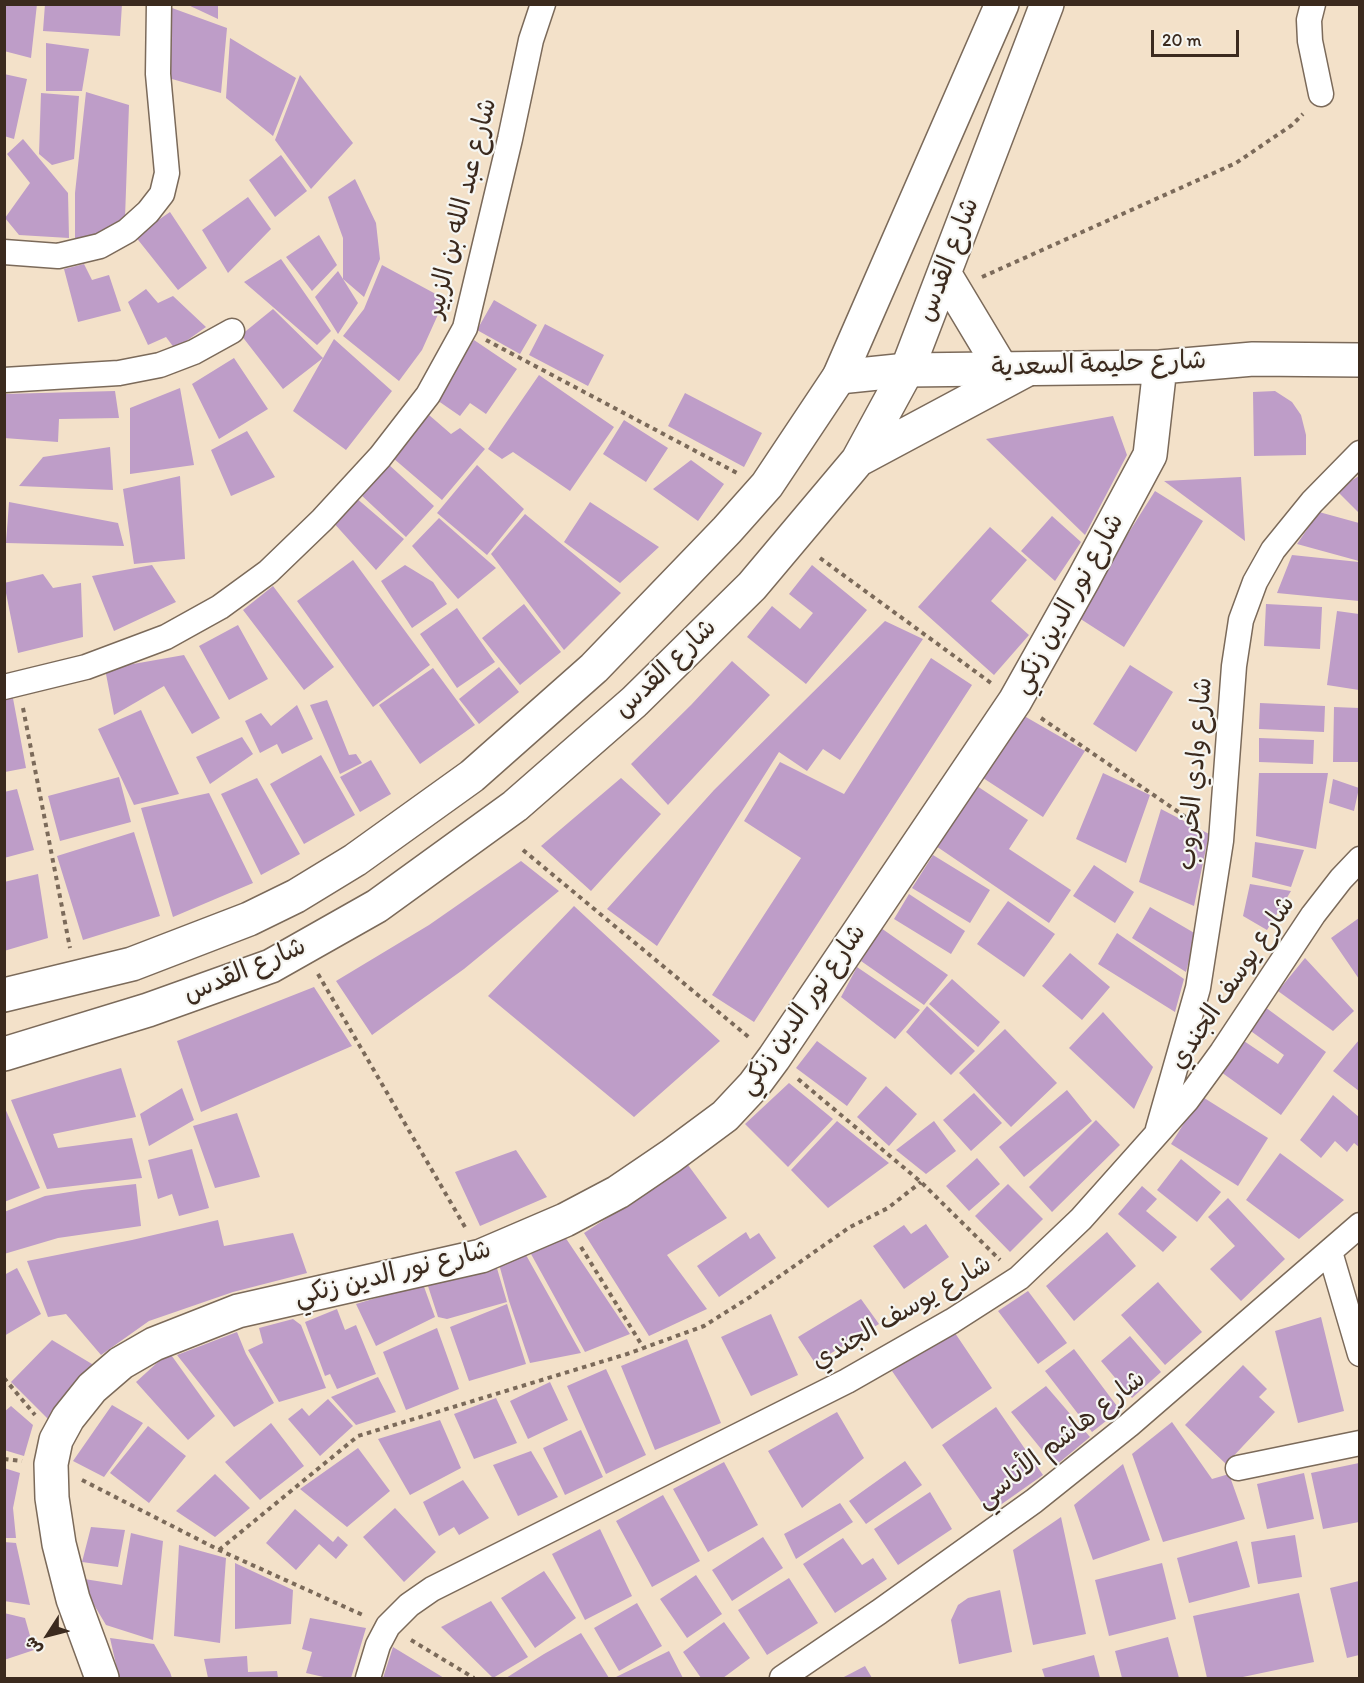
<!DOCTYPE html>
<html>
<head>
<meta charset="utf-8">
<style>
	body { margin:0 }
	#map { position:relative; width:1364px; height:1683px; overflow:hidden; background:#f3e1c9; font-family:Itim,"Playpen Sans Arabic",sans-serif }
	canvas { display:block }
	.frame { position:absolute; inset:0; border:6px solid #3b2a1e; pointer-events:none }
	.north { position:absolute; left:18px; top:1605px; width:60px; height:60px; -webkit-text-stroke:4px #f6f6f2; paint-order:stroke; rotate:234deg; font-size:16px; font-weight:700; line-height:24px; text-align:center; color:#3b2a1e }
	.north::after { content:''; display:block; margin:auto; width:21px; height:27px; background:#3b2a1e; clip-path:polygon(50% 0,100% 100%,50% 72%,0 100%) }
	.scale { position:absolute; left:1151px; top:30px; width:88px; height:27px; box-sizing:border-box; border:3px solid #3b2a1e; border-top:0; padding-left:8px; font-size:18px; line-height:21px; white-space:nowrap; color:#3b2a1e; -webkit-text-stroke:4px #f6f6f2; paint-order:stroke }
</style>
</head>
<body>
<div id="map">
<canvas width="1364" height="1683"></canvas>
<div class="frame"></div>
<div class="north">ش</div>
<div class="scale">20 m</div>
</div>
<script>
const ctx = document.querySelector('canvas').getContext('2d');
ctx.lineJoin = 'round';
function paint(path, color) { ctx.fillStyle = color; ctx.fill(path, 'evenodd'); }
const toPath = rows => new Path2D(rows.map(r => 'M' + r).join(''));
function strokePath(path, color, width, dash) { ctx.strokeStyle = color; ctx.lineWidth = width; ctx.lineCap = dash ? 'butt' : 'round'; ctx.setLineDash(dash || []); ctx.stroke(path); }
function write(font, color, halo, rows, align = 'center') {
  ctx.font = font + ' Itim,"Playpen Sans Arabic",sans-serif'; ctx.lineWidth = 4.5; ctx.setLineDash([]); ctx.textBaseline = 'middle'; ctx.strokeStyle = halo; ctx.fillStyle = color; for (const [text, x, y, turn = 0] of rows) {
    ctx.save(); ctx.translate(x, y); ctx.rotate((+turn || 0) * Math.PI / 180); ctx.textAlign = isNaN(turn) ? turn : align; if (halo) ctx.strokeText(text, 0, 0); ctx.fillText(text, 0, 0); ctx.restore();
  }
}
paint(toPath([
	[4,4,37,4,31,58,4,51],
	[45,4,122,4,120,36,43,31],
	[186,4,218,4,218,19],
	[172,8,227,28,221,93,165,77],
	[230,38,296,78,273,136,226,98],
	[46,43,89,49,82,91,46,91],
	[4,74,27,79,14,139,4,136],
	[300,75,353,143,311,189,275,140],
	[86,92,129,105,125,218,94,240,75,239,75,193],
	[41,93,79,96,74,159,52,165,39,154],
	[23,139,68,193,69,238,19,235,5,218,30,183,7,154],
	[281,155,307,191,275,217,249,180],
	[355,179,376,223,380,259,364,297,343,279,358,303,338,334,315,297,338,271,343,279,343,238,328,197],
	[248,197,271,229,228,273,202,230],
	[170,212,207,268,178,290,135,236],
	[319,235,337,265,312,291,286,257],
	[281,259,331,331,317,345,244,282],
	[84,264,92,280,109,275,121,311,78,322,64,269],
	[382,265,445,299,422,350,399,381,343,336,364,309],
	[146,289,158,303,173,296,206,327,175,349,166,337,148,345,128,302],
	[494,300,537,325,520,354,477,330],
	[273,309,323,358,334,339,392,391,346,450,293,411,323,358,283,389,241,335],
	[545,324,604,355,588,386,529,355],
	[474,340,517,369,486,414,470,403,460,416,434,398],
	[234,358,268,409,219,439,192,384],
	[539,375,614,427,570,491,513,452,502,459,488,449],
	[180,388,194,465,130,474,130,408],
	[115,391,119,418,59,419,58,442,4,438,4,394],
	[1275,391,1292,402,1301,415,1306,435,1306,455,1254,456,1253,392],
	[685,393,762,433,744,467,668,426],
	[429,415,451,434,460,428,485,449,442,500,393,458],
	[1113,416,1127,455,1085,535,986,439],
	[624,420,668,448,646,482,603,454],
	[247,431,275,477,231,496,211,450],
	[110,447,113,490,19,486,43,457],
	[691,460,724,484,698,521,653,489],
	[387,463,434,506,406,537,359,493],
	[477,465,524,509,487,555,437,513],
	[180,476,185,559,134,564,123,489],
	[1359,476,1359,513,1336,490],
	[1241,477,1245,541,1164,481],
	[1155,491,1203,521,1124,647,1076,616],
	[355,497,404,539,376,570,332,521],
	[9,502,118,523,124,546,6,543],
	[590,502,659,547,620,583,564,542],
	[1319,512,1359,523,1359,561,1297,544],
	[525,514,621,593,564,650,491,554],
	[1052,516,1081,542,1055,581,1021,551],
	[439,518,496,568,458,599,412,546],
	[990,527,1027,560,991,601,1029,635,994,675,918,607],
	[1292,555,1359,562,1359,601,1277,593],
	[353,560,430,665,373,707,297,601],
	[152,565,176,602,114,631,92,576],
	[405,565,433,582,447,604,412,628,381,581],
	[812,565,867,610,806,684,747,637,772,606,800,629,813,613,789,594],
	[43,574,53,588,81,583,83,637,18,653,4,583],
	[273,586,334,667,304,690,243,610],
	[524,604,561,652,520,685,482,638],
	[1266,604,1322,607,1320,649,1264,646],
	[457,608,495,662,457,688,420,634],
	[1337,611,1359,614,1359,690,1327,685],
	[885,621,923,639,840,760,823,749,807,771,779,752,657,946,607,909,714,790],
	[238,625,268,679,229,700,199,646],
	[184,655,220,718,192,734,164,686,114,715,105,669],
	[931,658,972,685,754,1022,712,995,801,858,744,821,780,762,844,794],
	[732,661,770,695,668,805,631,764,691,705],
	[1130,665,1173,692,1136,752,1093,724],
	[499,667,519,692,479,724,459,699],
	[433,668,475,725,420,764,379,705],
	[12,693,26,768,5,772,5,695],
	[327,700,349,755,356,754,362,763,340,774,310,705],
	[1260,703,1325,706,1324,732,1259,729],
	[297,705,313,739,282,754,277,744,260,753,245,721,261,713,271,726],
	[1334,707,1359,708,1359,762,1333,762],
	[141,710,179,794,134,805,98,729],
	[1019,713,1085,751,1043,817,980,776],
	[242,737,253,754,210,784,196,757],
	[1259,738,1314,740,1313,764,1259,762],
	[321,755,355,815,304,844,270,784],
	[371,760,391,794,360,812,340,777],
	[1103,773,1150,795,1126,863,1076,839],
	[1259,773,1328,773,1316,849,1256,836],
	[119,777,131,822,60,841,48,796],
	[257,778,300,854,261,875,221,794],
	[621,778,661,814,591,891,541,846],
	[1333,779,1359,788,1354,811,1329,803],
	[974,784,1028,820,1009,849,1071,890,1049,923,933,844],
	[17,789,34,850,4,858,4,792],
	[209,793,253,883,173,917,141,808],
	[1161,809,1209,834,1194,906,1139,882],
	[134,832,160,916,83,940,57,856],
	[1255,842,1304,850,1291,887,1252,877],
	[933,855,990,890,970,923,912,888],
	[521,861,559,891,464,969,372,1035,336,981,429,925],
	[1094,865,1134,892,1115,923,1073,896],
	[38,874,48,938,4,951,4,882],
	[1250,884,1291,891,1267,930,1243,916],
	[909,894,965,931,951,954,894,919],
	[1008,901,1055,934,1024,977,977,944],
	[574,906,720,1041,634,1117,488,996],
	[1150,907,1196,934,1186,972,1132,938],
	[1359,918,1359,979,1331,938],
	[881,928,948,975,924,1005,861,961],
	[1117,933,1184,979,1175,1012,1098,964],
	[1070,953,1110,987,1082,1020,1042,986],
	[1305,958,1354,1011,1333,1031,1278,991],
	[857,967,920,1010,895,1039,841,997],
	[952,979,1000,1022,978,1047,929,1004],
	[314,987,352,1046,201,1112,177,1041],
	[927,1006,975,1051,951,1075,906,1032],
	[1265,1007,1326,1052,1281,1115,1221,1072,1244,1041,1278,1064,1284,1055,1248,1029],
	[1103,1012,1153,1067,1134,1109,1069,1048],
	[1005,1029,1057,1083,1011,1127,959,1073],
	[1359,1040,1359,1091,1333,1071],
	[817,1041,867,1078,847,1106,796,1068],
	[121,1068,136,1117,53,1134,58,1148,132,1138,142,1178,47,1189,11,1100],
	[789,1083,833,1119,788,1167,745,1124],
	[886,1086,917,1114,889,1146,857,1117],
	[182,1088,194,1120,149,1146,140,1114],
	[1067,1090,1092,1121,1024,1177,999,1147],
	[974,1093,1002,1123,971,1151,943,1120],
	[1333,1095,1359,1117,1359,1147,1354,1143,1347,1152,1335,1141,1321,1158,1300,1140],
	[1201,1096,1268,1138,1238,1186,1171,1144],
	[4,1106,40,1188,4,1202],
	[237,1113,260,1177,215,1188,193,1126],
	[1096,1120,1120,1145,1052,1212,1029,1187],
	[837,1121,889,1163,828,1208,791,1170],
	[934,1121,956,1151,926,1174,896,1150],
	[192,1149,209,1208,179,1216,172,1194,158,1199,148,1160],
	[516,1150,547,1197,480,1226,455,1172],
	[1280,1153,1344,1200,1299,1239,1246,1200],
	[977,1158,1000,1184,969,1211,946,1186],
	[1181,1159,1221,1192,1197,1222,1157,1190],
	[688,1165,727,1218,667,1255,707,1309,649,1336,584,1233],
	[136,1184,141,1226,58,1238,4,1254,4,1212,45,1196,82,1190],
	[1008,1184,1043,1219,1010,1252,975,1216],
	[1142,1186,1157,1199,1146,1211,1177,1237,1163,1252,1118,1214],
	[1228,1198,1285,1259,1241,1301,1210,1269,1235,1246,1208,1217],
	[218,1220,224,1246,293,1233,307,1273,233,1292,149,1321,101,1355,66,1314,48,1317,27,1261,132,1240],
	[926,1224,949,1257,904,1289,873,1246,904,1225,911,1234],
	[746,1232,750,1239,759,1233,776,1258,719,1297,697,1266],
	[1107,1232,1136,1266,1074,1321,1046,1286],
	[565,1237,630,1334,585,1352,531,1254],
	[526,1255,581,1353,530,1363,509,1301,499,1264],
	[496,1265,507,1302,447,1319,438,1317,427,1283],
	[17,1268,41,1314,4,1336,4,1275],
	[1158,1282,1202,1332,1165,1365,1121,1315],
	[423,1284,435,1317,376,1346,356,1304],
	[1028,1291,1067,1343,1038,1364,998,1311],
	[861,1299,879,1324,815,1363,798,1337],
	[507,1304,526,1364,469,1381,450,1327],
	[337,1309,345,1330,356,1325,376,1374,337,1389,330,1374,325,1376,305,1322],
	[771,1314,798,1375,751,1396,721,1337],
	[1321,1317,1344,1411,1298,1423,1275,1331],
	[293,1319,301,1325,326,1388,279,1402,248,1350,263,1343,259,1328],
	[437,1328,459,1389,406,1410,383,1352],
	[953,1330,992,1388,932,1429,892,1371],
	[237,1332,246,1354,274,1403,234,1427,177,1355],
	[1130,1336,1161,1372,1132,1398,1101,1361],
	[687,1339,721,1423,655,1450,621,1366],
	[52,1340,97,1367,49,1420,11,1382],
	[1074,1349,1120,1410,1092,1432,1045,1371],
	[169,1352,215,1416,188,1440,136,1382],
	[1243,1365,1267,1389,1259,1397,1275,1412,1226,1464,1185,1425],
	[606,1369,646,1455,606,1474,567,1386],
	[378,1377,396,1412,356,1425,331,1397],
	[550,1382,568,1420,528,1439,510,1401],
	[1046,1386,1090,1437,1055,1466,1011,1412],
	[496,1398,517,1443,474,1459,454,1414],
	[328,1399,353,1426,320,1456,288,1419,302,1408,309,1416],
	[112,1405,143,1423,104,1477,73,1461],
	[11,1406,33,1425,24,1456,4,1450,4,1412],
	[996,1407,1043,1475,989,1513,942,1445],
	[837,1412,864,1458,802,1508,768,1451],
	[440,1420,461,1468,410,1495,378,1439],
	[1172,1422,1212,1479,1229,1474,1245,1519,1163,1542,1132,1454],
	[271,1423,304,1466,260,1500,225,1462],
	[148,1426,186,1456,149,1503,110,1473],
	[581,1430,603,1477,565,1495,543,1448],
	[358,1448,390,1491,347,1527,300,1489],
	[531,1451,558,1497,518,1516,493,1465],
	[905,1461,922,1485,866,1524,849,1501],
	[724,1462,758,1525,708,1552,673,1489],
	[1359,1463,1359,1522,1323,1529,1311,1473],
	[1123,1464,1150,1540,1093,1560,1074,1505],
	[4,1468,20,1473,13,1508,16,1538,4,1538],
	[1304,1473,1314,1519,1267,1529,1257,1484],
	[215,1474,250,1508,215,1537,176,1511],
	[463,1480,489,1518,459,1535,454,1527,439,1536,423,1502],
	[930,1492,952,1529,898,1565,874,1529],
	[663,1495,700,1561,652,1587,616,1521],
	[840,1503,853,1522,796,1559,784,1534],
	[395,1508,436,1552,404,1582,363,1537],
	[295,1509,333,1542,338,1536,348,1545,336,1559,319,1544,296,1570,266,1543],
	[1061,1517,1086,1634,1033,1645,1013,1550],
	[91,1527,125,1530,118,1567,82,1562],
	[600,1529,632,1596,585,1620,552,1554],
	[131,1533,163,1541,153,1640,106,1625,78,1578,122,1585],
	[1295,1535,1302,1577,1258,1584,1251,1542],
	[763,1537,783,1568,732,1601,712,1570],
	[843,1538,862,1565,873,1558,887,1579,835,1613,803,1564],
	[1237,1541,1250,1587,1189,1603,1177,1558],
	[4,1542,16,1543,30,1605,4,1601],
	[179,1545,226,1558,220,1643,174,1636],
	[235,1563,293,1590,291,1624,235,1629],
	[1162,1563,1176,1619,1109,1636,1095,1580],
	[544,1571,576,1618,535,1648,501,1598],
	[696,1575,722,1614,687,1638,660,1599],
	[789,1578,818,1623,767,1655,738,1610],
	[1359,1581,1359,1655,1347,1658,1330,1588],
	[1000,1590,1012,1652,959,1664,951,1620,958,1605,968,1598],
	[1299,1593,1314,1662,1238,1678,1207,1678,1193,1616],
	[491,1601,528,1657,493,1678,441,1627],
	[637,1603,662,1646,619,1671,594,1628],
	[4,1613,25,1618,34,1650,4,1660],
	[310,1618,366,1628,351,1678,328,1678,306,1673,312,1652,302,1649],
	[724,1622,750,1658,723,1678,701,1678,683,1652],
	[581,1633,609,1678,506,1678,544,1654],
	[1168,1637,1179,1678,1122,1678,1115,1651],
	[110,1638,154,1644,170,1672,172,1678,119,1678],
	[393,1647,444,1678,383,1678],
	[669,1651,683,1678,614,1678],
	[1094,1655,1100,1678,1045,1678,1042,1669],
	[247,1656,248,1672,277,1671,278,1678,208,1678,204,1659],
	[865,1666,872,1678,842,1678]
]), '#be9dc8');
const street = toPath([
	[1313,4,1309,20,1310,41,1321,94],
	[4,252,58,256,100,246,127,231,148,212,162,194,167,173,158,74,159,4],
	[4,380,119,373,160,365,194,352,232,331],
	[4,687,86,667,166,637,220,607,268,572,322,520,380,457,428,395,465,328,510,139,531,40,543,4],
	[1158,1129,1198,988,1221,841,1234,666,1241,620,1255,582,1273,550,1312,502,1360,453],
	[1330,1252,1360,1354],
	[1238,1468,1360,1443],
	[368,1678,378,1645,388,1626,409,1605,432,1589,847,1381,952,1321,1019,1278,1081,1219,1187,1100,1222,1052,1313,915,1341,879,1360,859],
	[782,1678,879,1612,1034,1501,1129,1425,1360,1225]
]);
const secondary = toPath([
	[839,377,907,370,1160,367,1253,359,1360,360],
	[102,1678,73,1599,59,1544,52,1498,51,1464,56,1440,68,1418,92,1388,121,1363,154,1344,238,1311,481,1256,565,1220,618,1192,671,1156,725,1116,754,1085,774,1058,1015,701,1083,580,1150,455,1160,367]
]);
const highway = toPath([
	[944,273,1001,368],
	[858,460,1028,369],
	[4,995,132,964,249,919,296,896,355,860,472,776,594,668,727,530,767,485,839,377,1002,4],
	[4,1054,148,1010,271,966,377,906,515,806,634,702,752,586,858,460,907,370,1047,4]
]);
strokePath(street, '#7b6a5a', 27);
strokePath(secondary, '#7b6a5a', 36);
strokePath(highway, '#7b6a5a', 36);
strokePath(toPath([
	[982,277,1236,163,1292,125,1303,114],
	[486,340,737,473],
	[820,558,991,683],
	[23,708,70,948],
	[1041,718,1196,824],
	[523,850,751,1039],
	[318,974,465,1227],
	[798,1079,921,1182,1000,1260],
	[581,1247,643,1347],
	[4,1378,35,1415],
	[4,1459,22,1461],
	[82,1480,219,1550,365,1616],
	[219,1550,358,1436,627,1354,704,1326,750,1297,850,1227,888,1208,921,1182],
	[411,1640,474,1678]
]), '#7b6a5a', 4, [4.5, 4.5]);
strokePath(street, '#fff', 24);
strokePath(secondary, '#fff', 33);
strokePath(highway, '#fff', 33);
write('26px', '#3b2a1e', '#f6f6f2', [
	["شارع عبد الله بن الزبير",462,208,-76],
	["شارع القدس",949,260,-69],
	["شارع حليمة السعدية",1099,365,-2],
	["شارع نور الدين زنكي",1069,604,-61],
	["شارع القدس",666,669,-44],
	["شارع وادي الخروب",1196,774,-85],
	["شارع القدس",245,971,-23],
	["شارع يوسف الجندي",1233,983,-56],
	["شارع نور الدين زنكي",803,1010,-55],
	["شارع نور الدين زنكي",393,1274,-14],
	["شارع يوسف الجندي",902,1313,-30],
	["شارع هاشم الأتاسي",1061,1440,-38]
]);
</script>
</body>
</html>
